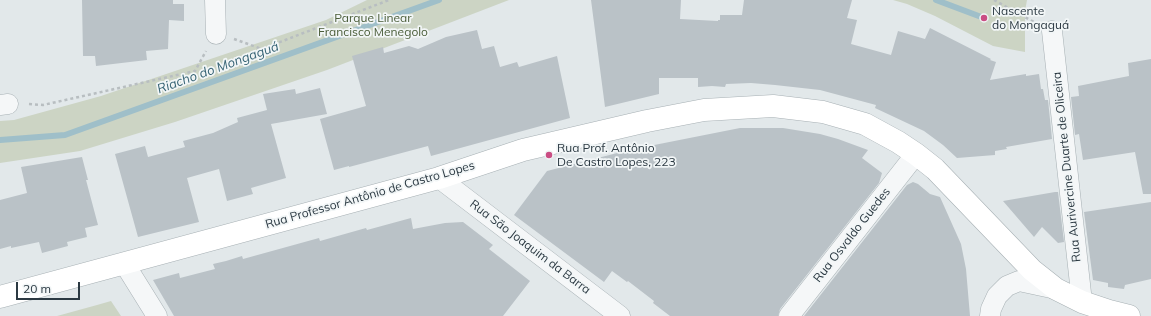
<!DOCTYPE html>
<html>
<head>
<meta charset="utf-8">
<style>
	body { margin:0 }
	#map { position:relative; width:1151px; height:316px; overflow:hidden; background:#e2e8ea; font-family:Mulish,sans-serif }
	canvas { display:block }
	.scale { position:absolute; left:16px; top:282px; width:64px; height:18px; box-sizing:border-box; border:2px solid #2b3942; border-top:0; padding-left:5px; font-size:12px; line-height:14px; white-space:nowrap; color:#2b3942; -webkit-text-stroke:3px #f2f6f7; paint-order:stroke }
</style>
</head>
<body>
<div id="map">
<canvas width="1151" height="316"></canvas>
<div class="scale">20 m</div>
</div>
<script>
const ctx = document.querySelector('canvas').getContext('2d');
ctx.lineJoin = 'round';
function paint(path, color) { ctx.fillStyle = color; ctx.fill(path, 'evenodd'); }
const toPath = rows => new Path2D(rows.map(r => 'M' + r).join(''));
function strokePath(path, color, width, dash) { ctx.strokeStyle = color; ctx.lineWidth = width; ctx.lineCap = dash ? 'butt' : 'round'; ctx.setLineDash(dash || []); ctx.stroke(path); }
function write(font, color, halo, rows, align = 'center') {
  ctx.font = font + ' Mulish,sans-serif'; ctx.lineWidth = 3.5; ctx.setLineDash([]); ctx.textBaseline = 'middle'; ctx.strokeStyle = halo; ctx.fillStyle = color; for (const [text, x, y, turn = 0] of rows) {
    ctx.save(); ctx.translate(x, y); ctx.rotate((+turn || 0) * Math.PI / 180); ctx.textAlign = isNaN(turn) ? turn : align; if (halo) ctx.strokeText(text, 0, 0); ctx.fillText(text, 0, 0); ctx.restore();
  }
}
paint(toPath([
	[367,0,509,0,327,70,175,122,80,151,0,163,0,121,14,120,101,96,326,20],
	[893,0,1027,0,1025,11,1025,52,993,46,935,16,907,4],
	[111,301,121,316,57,316,97,305]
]), '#ccd4c4');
strokePath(toPath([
	[936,0,984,18],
	[0,140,65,135,439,0]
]), '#9fbfc9', 6);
paint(toPath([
	[82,0,173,0,173,4,184,4,184,21,169,20,168,49,146,51,147,60,96,66,95,56,83,56],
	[591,0,681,0,680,19,718,21,718,20,720,20,720,15,742,15,744,0,852,0,847,18,857,20,851,44,891,55,898,31,925,39,930,28,991,59,990,60,996,62,990,80,1026,74,1026,76,1039,74,1041,89,1043,89,1045,100,1048,100,1052,139,1006,147,1007,149,995,151,995,155,957,158,943,145,924,131,875,108,876,105,820,90,775,85,751,83,726,84,725,87,712,86,698,87,698,78,659,78,659,94,605,107],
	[477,30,482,49,494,46,500,67,517,62,519,67,557,56,570,118,431,156,428,146,349,167,349,166,334,170,320,119,366,106,352,56,383,47,384,53,409,46,418,49,446,37],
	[1151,59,1151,194,1143,194,1135,152,1083,160,1079,134,1075,135,1071,97,1079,96,1078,86,1129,76,1128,63],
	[320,88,327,114,271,124,286,178,251,188,253,194,227,201,219,169,187,178,199,222,138,237,115,154,145,146,148,157,185,147,183,141,213,133,238,122,237,118,267,110,263,94,295,89,296,94],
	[740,128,783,128,820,134,838,139,868,150,862,158,882,173,879,183,780,309,778,316,670,316,653,303,654,301,628,281,627,282,612,271,604,282,514,215,547,171,629,150],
	[82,157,88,180,86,180,98,225,85,228,87,237,67,242,68,246,42,253,39,242,11,248,11,246,0,249,0,200,27,193,21,167],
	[913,182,918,184,930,194,940,197,961,244,966,269,970,316,804,316,907,185],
	[1055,192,1058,192,1064,242,1058,243,1042,227,1034,237,1003,201],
	[1151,202,1151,279,1125,285,1124,289,1108,287,1108,283,1093,280,1084,212],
	[411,218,413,229,445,223,463,222,493,245,489,249,530,281,503,316,174,316,153,280,179,273,180,278,215,269,213,264,226,261,242,256,243,259,319,238,320,241,366,228,367,230]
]), '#bac2c7');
const minor = toPath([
	[215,0,216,34],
	[1052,31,1082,302],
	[0,105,8,104],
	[439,178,620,316],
	[124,263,157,316],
	[789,316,916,154],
	[990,316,991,309,997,296,1007,286,1019,281,1056,289]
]);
const secondary = toPath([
	[0,297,439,178,523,150,647,121,704,110,773,106,823,112,865,124,898,142,916,154,935,169,1032,270,1056,289,1082,302,1109,311,1129,316]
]);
strokePath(minor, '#a7b0b4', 21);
strokePath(secondary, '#a7b0b4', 23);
strokePath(toPath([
	[994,0,1034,22],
	[234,39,262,49,389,0],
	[29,104,43,105,195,71,206,51]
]), '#b8bec1', 2.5, [3, 3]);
strokePath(minor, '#f5f7f8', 20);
strokePath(secondary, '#fff', 22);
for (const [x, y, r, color] of [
	[984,18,4,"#ca4d83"],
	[549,155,4,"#ca4d83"]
]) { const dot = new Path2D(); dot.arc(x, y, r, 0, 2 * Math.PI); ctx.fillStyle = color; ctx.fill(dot); strokePath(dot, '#f2f6f7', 1.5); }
write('12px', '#2b3942', '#f2f6f7', [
	["Nascente",992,11],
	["do Mongaguá",992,25],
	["Rua Prof. Antônio",557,148],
	["De Castro Lopes, 223",557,162]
], 'left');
write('12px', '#4a5d39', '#f2f6f7', [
	["Parque Linear",373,18],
	["Francisco Menegolo",373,32]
]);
write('12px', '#2b3942', '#f2f6f7', [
	["Rua Aurivercine Duarte de Oliceira",1067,167,-96],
	["Rua Professor Antônio de Castro Lopes",370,195,-16],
	["Rua Osvaldo Guedes",852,235,-52],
	["Rua São Joaquim da Barra",530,247,37]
]);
write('italic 13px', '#366374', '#f2f6f7', [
	["Riacho do Mongaguá",218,68,-20]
]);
</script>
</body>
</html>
